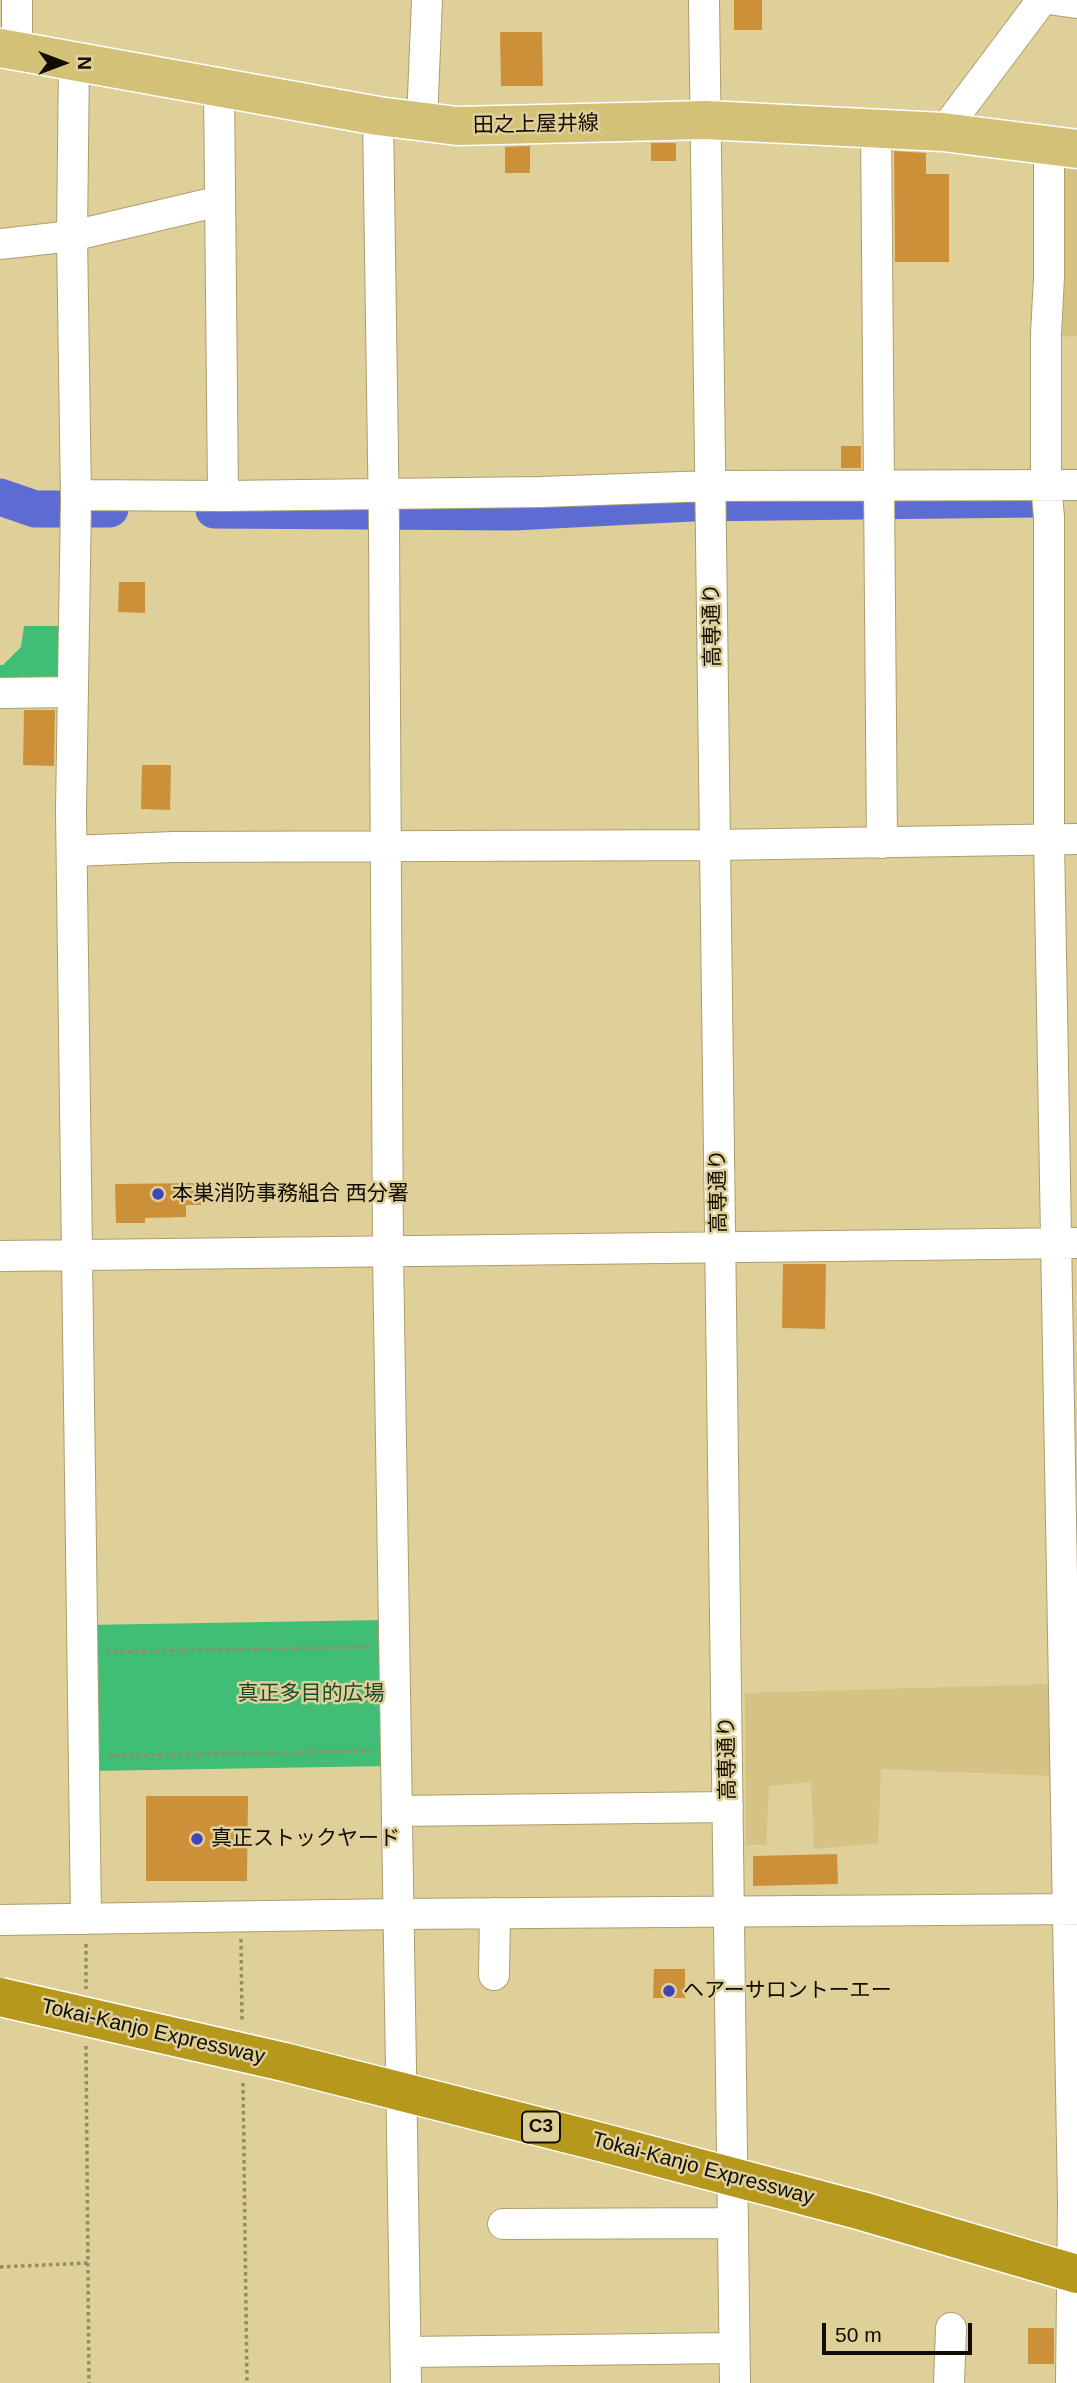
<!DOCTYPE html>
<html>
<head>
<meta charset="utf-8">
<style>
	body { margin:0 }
	#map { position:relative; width:1077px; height:2383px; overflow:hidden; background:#dfcf99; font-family:Arial,sans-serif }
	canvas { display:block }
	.north { position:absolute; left:28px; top:28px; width:70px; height:70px; -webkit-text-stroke:5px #dfcf99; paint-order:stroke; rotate:90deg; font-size:19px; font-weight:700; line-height:28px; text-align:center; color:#110b00 }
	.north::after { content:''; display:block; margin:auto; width:24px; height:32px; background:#110b00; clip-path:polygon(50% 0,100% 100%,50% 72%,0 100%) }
	.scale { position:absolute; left:822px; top:2323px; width:150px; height:32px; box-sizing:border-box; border:4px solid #110b00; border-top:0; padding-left:9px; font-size:21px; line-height:24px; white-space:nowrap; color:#110b00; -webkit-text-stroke:5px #dfcf99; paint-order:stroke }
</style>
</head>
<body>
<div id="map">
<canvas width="1077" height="2383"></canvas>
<div class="north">N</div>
<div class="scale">50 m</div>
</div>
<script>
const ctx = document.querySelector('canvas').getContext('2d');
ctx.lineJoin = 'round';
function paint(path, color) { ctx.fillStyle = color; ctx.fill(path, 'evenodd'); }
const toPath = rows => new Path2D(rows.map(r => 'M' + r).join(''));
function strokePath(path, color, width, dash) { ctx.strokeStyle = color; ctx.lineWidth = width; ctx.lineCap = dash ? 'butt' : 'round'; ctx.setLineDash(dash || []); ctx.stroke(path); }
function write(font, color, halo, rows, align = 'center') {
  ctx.font = font + ' Arial,"Noto Sans JP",sans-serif'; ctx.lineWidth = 5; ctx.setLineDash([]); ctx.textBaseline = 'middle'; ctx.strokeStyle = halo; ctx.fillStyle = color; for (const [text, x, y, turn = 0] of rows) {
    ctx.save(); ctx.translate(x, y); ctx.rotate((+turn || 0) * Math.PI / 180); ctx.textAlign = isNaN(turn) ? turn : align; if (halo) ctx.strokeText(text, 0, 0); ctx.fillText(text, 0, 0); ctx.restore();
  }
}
paint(toPath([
	[1060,160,1077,162,1077,336,1060,337],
	[1055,1684,1053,1776,881,1769,878,1843,814,1849,811,1782,769,1786,766,1845,746,1845,745,1693]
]), '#d5c386');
paint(toPath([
	[24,626,66,626,63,681,0,685,0,665,3,665,21,647],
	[385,1620,388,1766,89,1771,86,1625]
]), '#40be75');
strokePath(toPath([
	[0,497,35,509,110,509],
	[214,510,513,512,692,503,1034,499]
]), '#5d6cd2', 37);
paint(toPath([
	[734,0,762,0,762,30,734,30],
	[500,32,542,32,543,86,501,86],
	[651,143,676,143,676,161,651,161],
	[530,146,530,173,505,173,505,147],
	[894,151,926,153,926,174,949,174,949,262,895,262],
	[841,446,861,446,861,468,841,468],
	[119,582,145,582,145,613,118,612],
	[24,710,55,710,54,766,23,765],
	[142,765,171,765,170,810,141,809],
	[201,1183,201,1205,186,1205,186,1217,145,1218,145,1223,116,1223,115,1184],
	[783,1264,826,1264,825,1329,782,1328],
	[146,1796,248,1796,247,1881,146,1881],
	[837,1854,838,1884,753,1886,753,1856],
	[654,1969,685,1969,685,1998,653,1998],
	[1028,2328,1054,2328,1054,2364,1028,2364]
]), '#cc9138');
const minor = toPath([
	[17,0,17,50],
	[704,0,735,2383],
	[1055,0,1077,3],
	[74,61,72,236,76,499,71,811,86,1919],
	[219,87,223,496],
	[378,116,384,525,388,1253,406,2383],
	[422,121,427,0],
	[876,128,882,843],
	[943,132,1042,0],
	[1049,146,1049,277,1046,334,1046,484,1049,517,1049,840,1073,2201,1071,2383],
	[0,244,72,236,220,201],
	[76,495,223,496,541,492,710,486,1077,485],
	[0,693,73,692],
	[72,851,174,847,715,845,1077,839],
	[0,1256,1077,1243],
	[397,1811,728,1807],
	[0,1920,399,1914,1077,1909],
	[494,1975,495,1913],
	[503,2224,733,2223],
	[406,2352,734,2348],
	[949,2383,951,2328]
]);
const major = toPath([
	[0,48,378,116,457,126,706,120,943,132,1077,149]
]);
strokePath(minor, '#ad9e6a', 32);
strokePath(major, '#fff', 41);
strokePath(toPath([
	[107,1652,372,1647],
	[109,1756,370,1751],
	[241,1939,242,2022],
	[86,1944,86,1989],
	[86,2046,89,2383],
	[243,2083,247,2383],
	[0,2267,88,2263]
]), '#978b64', 3.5, [3.5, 3.5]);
strokePath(minor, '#fff', 30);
strokePath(major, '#d3c177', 38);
const highwayBridge = toPath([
	[0,1997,284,2062,604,2143,862,2211,1077,2274]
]);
strokePath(highwayBridge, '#fff', 41, []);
strokePath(highwayBridge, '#b6981d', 38);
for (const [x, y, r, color] of [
	[158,1194,7,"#3e46ba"],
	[197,1839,7,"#3e46ba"],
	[669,1991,7,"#3e46ba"]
]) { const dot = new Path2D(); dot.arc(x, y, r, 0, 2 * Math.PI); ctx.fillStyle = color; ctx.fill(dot); strokePath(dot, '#dfcf99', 2.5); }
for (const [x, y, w] of [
	[541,2127,38]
]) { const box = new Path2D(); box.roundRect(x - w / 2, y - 15.5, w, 31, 5); ctx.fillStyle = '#dfcf99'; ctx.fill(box); strokePath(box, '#110b00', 2); }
write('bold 19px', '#110b00', null, [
	["C3",541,2127]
]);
write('21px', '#110b00', '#dfcf99', [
	["田之上屋井線",536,125,-1],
	["高専通り",713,625,-91],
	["高専通り",719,1191,-91],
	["高専通り",728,1758,-91],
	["Tokai-Kanjo Expressway",153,2032,13],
	["Tokai-Kanjo Expressway",703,2169,15]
]);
write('21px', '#110b00', '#dfcf99', [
	["本巣消防事務組合 西分署",172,1194],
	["真正ストックヤード",211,1839],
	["ヘアーサロントーエー",683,1991]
], 'left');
write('21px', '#184a2c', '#dfcf99', [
	["真正多目的広場",311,1694]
]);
</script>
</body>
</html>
